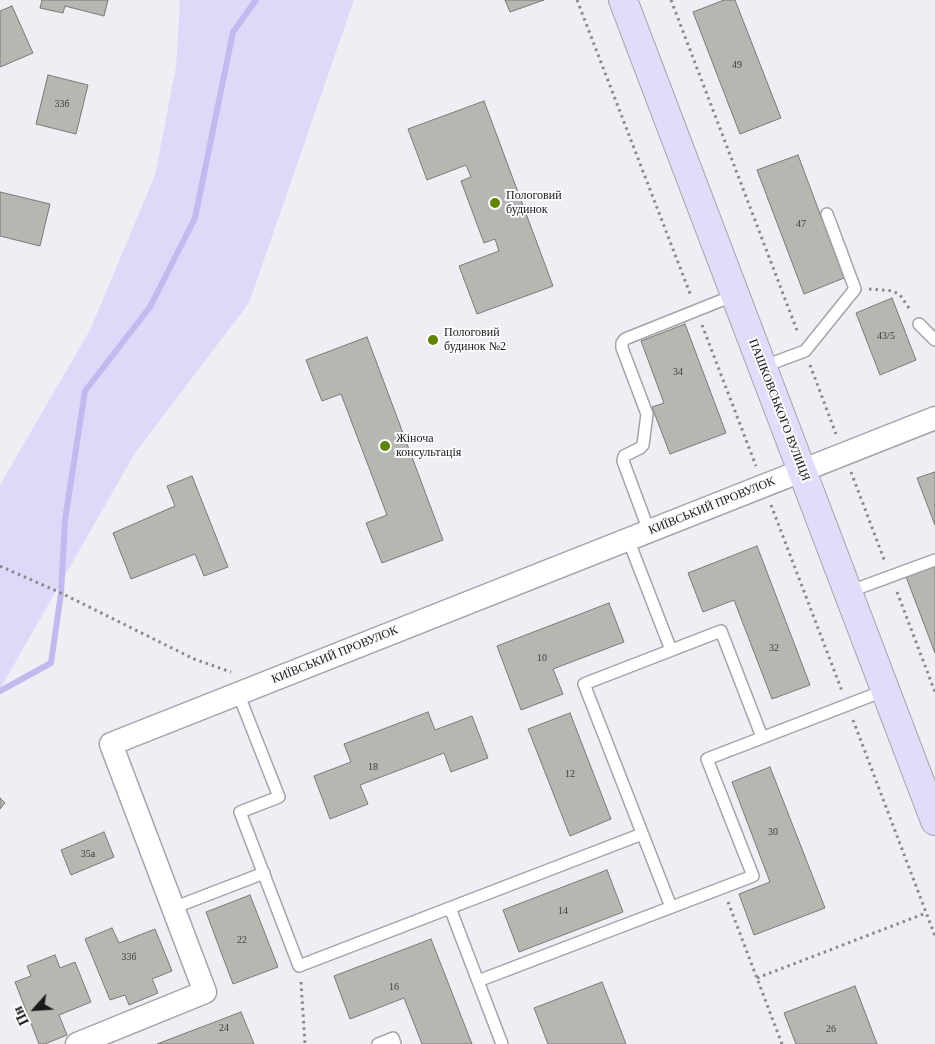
<!DOCTYPE html>
<html>
<head>
<meta charset="utf-8">
<style>
	body { margin:0 }
	#map { position:relative; width:935px; height:1044px; overflow:hidden; background:#efeef5; font-family:Georgia,serif }
	canvas { display:block }
	.north { position:absolute; left:10px; top:984px; width:50px; height:50px; -webkit-text-stroke:4px #fcfcff; paint-order:stroke; rotate:244deg; font-size:14px; font-weight:700; line-height:20px; text-align:center; color:#19191b }
	.north::after { content:''; display:block; margin:auto; width:18px; height:22px; background:#19191b; clip-path:polygon(50% 0,100% 100%,50% 72%,0 100%) }
</style>
</head>
<body>
<div id="map">
<canvas width="935" height="1044"></canvas>
<div class="north">Пн</div>
</div>
<script>
const ctx = document.querySelector('canvas').getContext('2d');
ctx.lineJoin = 'round';
function paint(path, color) { ctx.fillStyle = color; ctx.fill(path, 'evenodd'); }
const toPath = rows => new Path2D(rows.map(r => 'M' + r).join(''));
function strokePath(path, color, width, dash) { ctx.strokeStyle = color; ctx.lineWidth = width; ctx.lineCap = dash ? 'butt' : 'round'; ctx.setLineDash(dash || []); ctx.stroke(path); }
function write(font, color, halo, rows, align = 'center') {
  ctx.font = font + ' Georgia,serif'; ctx.lineWidth = 4; ctx.setLineDash([]); ctx.textBaseline = 'middle'; ctx.strokeStyle = halo; ctx.fillStyle = color; for (const [text, x, y, turn = 0] of rows) {
    ctx.save(); ctx.translate(x, y); ctx.rotate((+turn || 0) * Math.PI / 180); ctx.textAlign = isNaN(turn) ? turn : align; if (halo) ctx.strokeText(text, 0, 0); ctx.fillText(text, 0, 0); ctx.restore();
  }
}
paint(toPath([
	[180,0,354,0,249,303,135,453,0,689,0,485,90,330,155,175,176,67]
]), '#dddaf9');
strokePath(toPath([
	[0,691,51,663,61,593,65,520,85,391,150,307,195,218,233,32,256,0]
]), '#c1baee', 6);
const building = toPath([
	[42,0,108,0,104,16,65,6,63,13,40,8,42,0],
	[505,0,544,0,510,12,505,0],
	[724,0,735,0,781,118,740,134,693,12,724,0],
	[12,6,33,53,0,67,0,11,12,6],
	[48,75,88,85,76,134,36,124,48,75],
	[484,101,553,286,477,314,459,266,499,251,495,239,484,243,461,181,471,177,466,165,427,180,408,129,484,101],
	[798,155,844,278,804,294,757,170,798,155],
	[0,192,50,204,40,246,0,236,0,192],
	[892,298,916,360,880,375,856,313,892,298],
	[685,324,726,433,670,454,652,407,664,403,641,341,685,324],
	[367,337,443,540,382,563,366,523,387,515,341,394,322,401,306,360,367,337],
	[935,472,935,525,917,478,935,472],
	[192,476,228,567,204,576,195,554,131,579,113,533,175,506,167,486,192,476],
	[757,546,810,685,772,699,734,600,703,612,688,573,757,546],
	[935,562,935,653,905,574,935,562],
	[609,603,624,642,553,669,563,694,521,710,497,646,609,603],
	[428,712,435,730,472,716,488,758,451,772,444,753,360,785,368,804,330,819,314,776,351,762,344,744,428,712],
	[570,713,611,819,570,836,528,729,570,713],
	[770,767,825,908,754,935,739,894,770,882,732,782,770,767],
	[0,798,5,803,0,809,0,798],
	[104,832,114,857,71,875,61,850,104,832],
	[607,870,623,912,519,952,503,910,607,870],
	[250,895,278,967,233,984,206,912,250,895],
	[112,928,119,943,155,929,172,971,152,979,158,993,129,1005,125,995,110,1000,85,939,112,928],
	[431,939,472,1044,422,1044,404,998,350,1019,334,976,431,939],
	[55,955,60,968,75,962,91,1002,59,1015,67,1035,45,1044,39,1044,15,982,31,976,27,966,55,955],
	[602,982,626,1044,548,1044,534,1008,602,982],
	[855,986,877,1044,796,1044,784,1013,855,986],
	[241,1012,254,1044,157,1044,241,1012]
]);
paint(building, '#b5b7b1');
strokePath(building, '#787b75', 1);
const lane = toPath([
	[919,324,935,340],
	[762,367,805,351,855,289,827,214],
	[649,531,623,461,624,456,640,448,643,445,647,414,622,348,622,343,625,339,735,295],
	[628,539,671,650],
	[848,592,935,560],
	[238,693,279,797,240,812,299,966,642,834],
	[671,907,584,684,721,631,762,737],
	[173,908,264,873],
	[450,908,502,1044],
	[478,981,753,876,707,759,886,690],
	[378,1044,393,1038,395,1044]
]);
const street = toPath([
	[77,1044,205,992,111,744,935,418]
]);
const secondary = toPath([
	[623,0,935,821]
]);
strokePath(lane, '#a3a3a9', 14);
strokePath(street, '#a3a3a9', 25);
strokePath(secondary, '#a3a3a9', 30);
strokePath(toPath([
	[577,0,691,296],
	[671,0,798,333],
	[869,289,893,291,900,295,911,311],
	[702,325,756,466],
	[810,365,836,434],
	[851,472,885,562],
	[771,505,842,691],
	[0,566,61,593,194,659,231,672],
	[897,592,935,692],
	[853,720,935,936],
	[728,902,782,1044],
	[757,978,926,913],
	[301,982,305,1044]
]), '#89898d', 3, [2.5, 4]);
strokePath(lane, '#fff', 11);
strokePath(street, '#fff', 22);
strokePath(secondary, '#e2dcfa', 28);
for (const [x, y, r, color] of [
	[495,203,6,"#618400"],
	[433,340,6,"#618400"],
	[385,446,6,"#618400"]
]) { const dot = new Path2D(); dot.arc(x, y, r, 0, 2 * Math.PI); ctx.fillStyle = color; ctx.fill(dot); strokePath(dot, '#fcfcff', 2); }
write('10px', '#404040', null, [
	["49",737,65],
	["33б",62,104],
	["47",801,224],
	["43/5",886,336],
	["34",678,372],
	["32",774,648],
	["10",542,658],
	["18",373,767],
	["12",570,774],
	["30",773,832],
	["35а",88,854],
	["14",563,911],
	["22",242,940],
	["33б",129,957],
	["16",394,987],
	["24",224,1028],
	["26",831,1029]
]);
write('12px', '#19191b', '#fcfcff', [
	["Пологовий",506,196],
	["будинок",506,210],
	["Пологовий",444,333],
	["будинок №2",444,347],
	["Жіноча",396,439],
	["консультація",396,453]
], 'left');
write('12px', '#19191b', '#fcfcff', [
	["ПАШКОВСЬКОГО ВУЛИЦЯ",779,410,69],
	["КИЇВСЬКИЙ ПРОВУЛОК",712,506,-22],
	["КИЇВСЬКИЙ ПРОВУЛОК",335,655,-22]
]);
</script>
</body>
</html>
